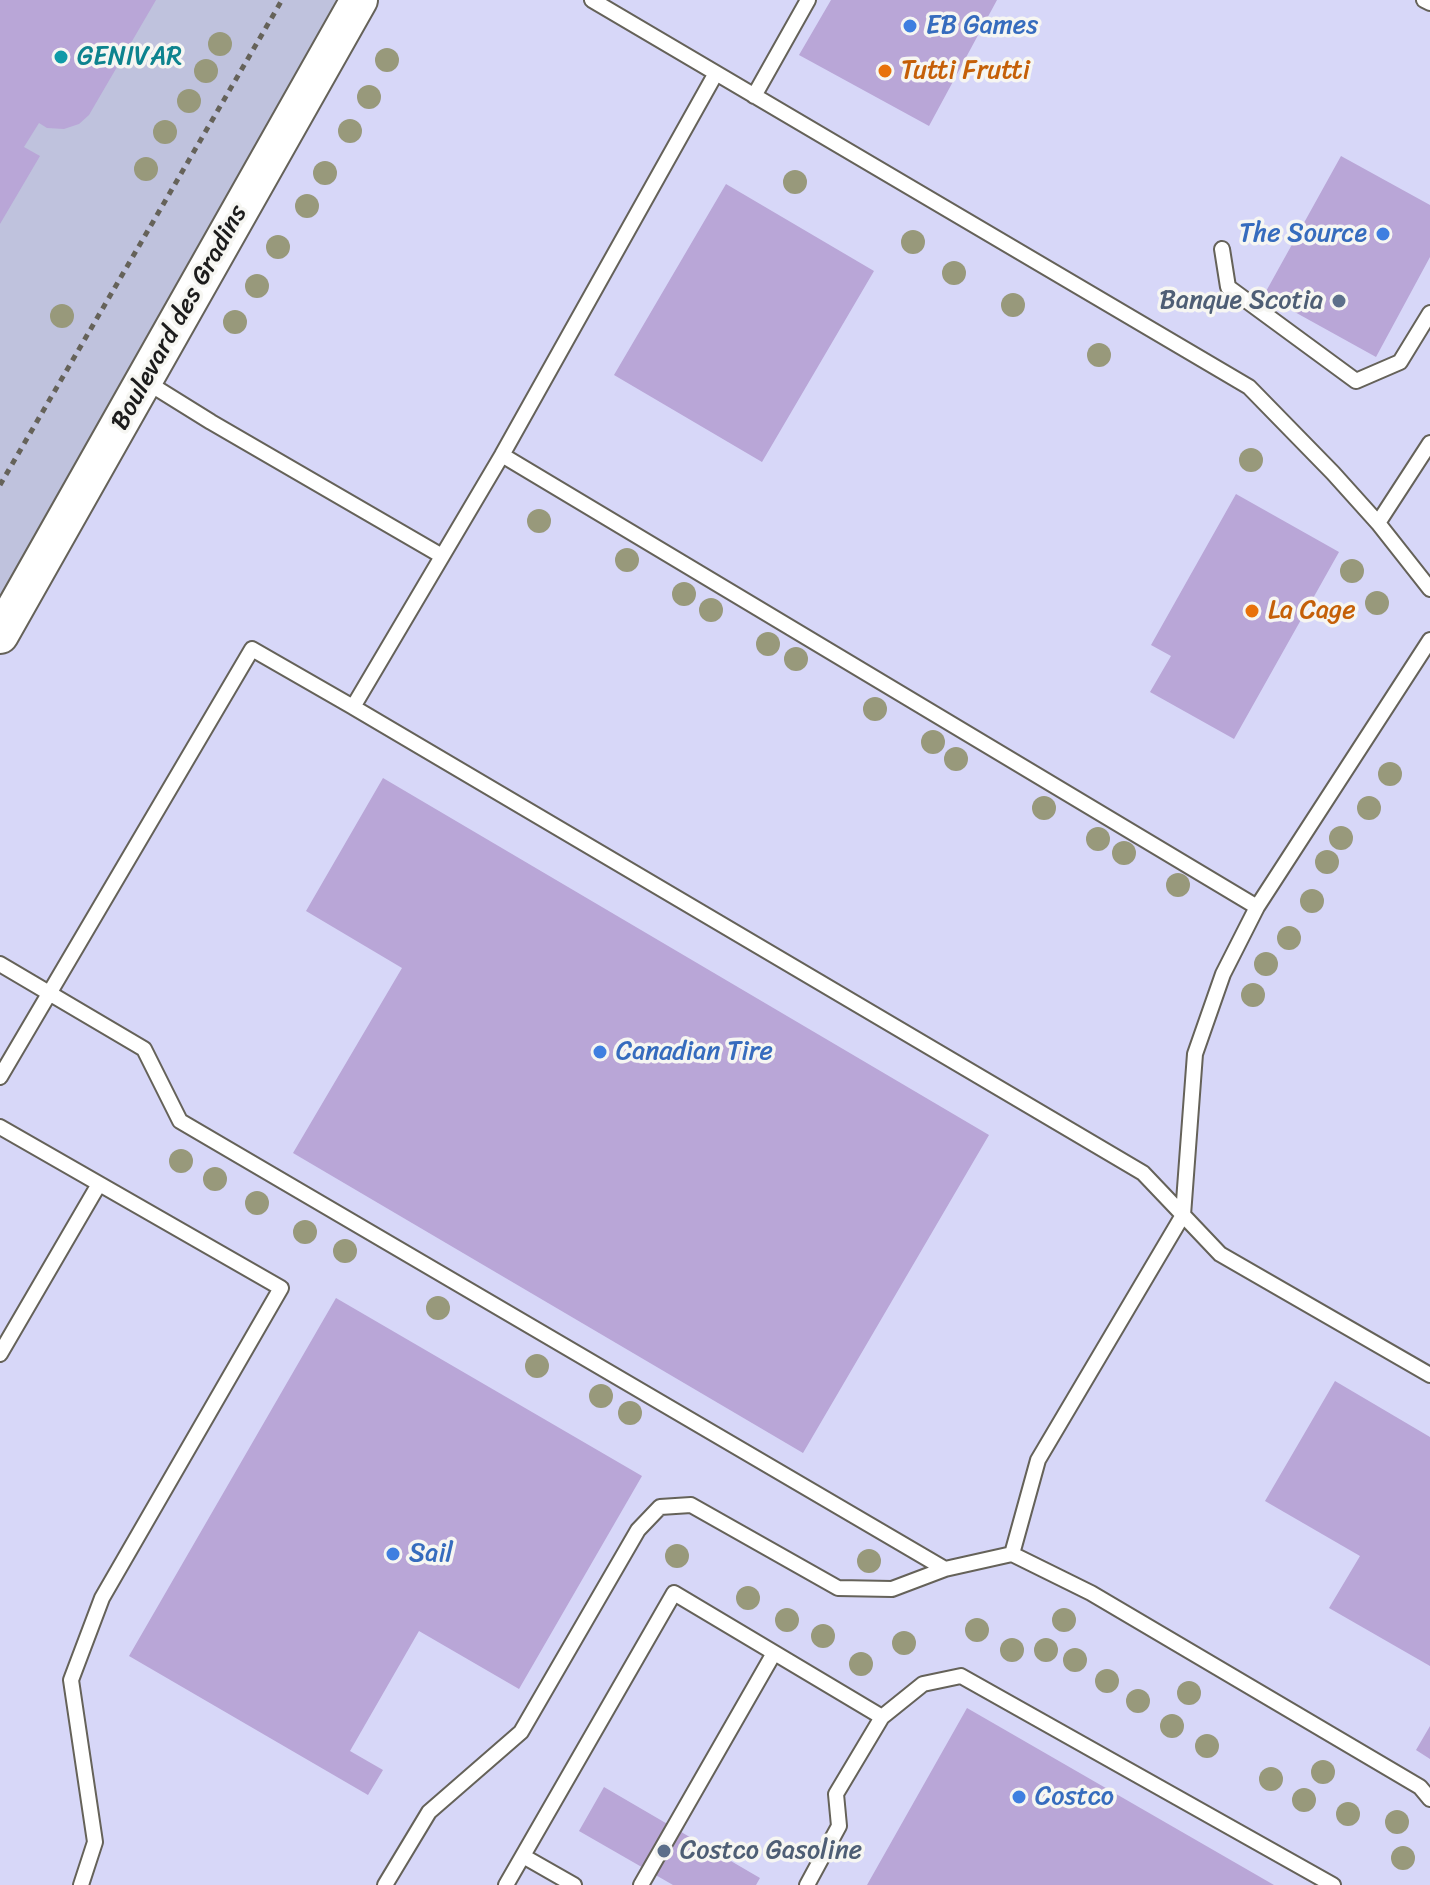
<!DOCTYPE html>
<html>
<head>
<meta charset="utf-8">
<style>
	body { margin:0 }
	canvas { display:block; background:#ede5cb }
</style>
</head>
<body>
<canvas width="1430" height="1885"></canvas>
<script>
const ctx = document.querySelector('canvas').getContext('2d');
ctx.lineJoin = 'round';
function paint(path, color) { ctx.fillStyle = color; ctx.fill(path, 'evenodd'); }
const toPath = rows => new Path2D(rows.map(r => 'M' + r).join(''));
function strokePath(path, color, width, dash) { ctx.strokeStyle = color; ctx.lineWidth = width; ctx.lineCap = dash ? 'butt' : 'round'; ctx.setLineDash(dash || []); ctx.stroke(path); }
function write(font, color, halo, rows, align = 'center') {
  ctx.font = font + ' Sriracha,sans-serif'; ctx.lineWidth = 7; ctx.setLineDash([]); ctx.textBaseline = 'middle'; ctx.strokeStyle = halo; ctx.fillStyle = color; for (const [text, x, y, turn = 0] of rows) {
    ctx.save(); ctx.translate(x, y); ctx.rotate((+turn || 0) * Math.PI / 180); ctx.textAlign = isNaN(turn) ? turn : align; if (halo) ctx.strokeText(text, 0, 0); ctx.fillText(text, 0, 0); ctx.restore();
  }
}
paint(toPath([
	[0,0,1430,0,1430,1885,0,1885]
]), '#d7d7f8');
paint(toPath([
	[0,0,359,0,0,634]
]), '#bfc2dd');
paint(toPath([
	[0,0,156,0,89,115,79,124,64,129,47,128,39,123,24,147,40,156,0,224],
	[831,0,997,0,929,126,799,55],
	[1341,156,1430,205,1430,257,1376,357,1264,295],
	[726,184,874,271,762,462,614,375],
	[1236,494,1339,552,1234,739,1150,692,1171,656,1151,645],
	[383,778,989,1135,803,1453,293,1153,402,968,306,911],
	[336,1298,642,1476,519,1689,419,1631,350,1751,383,1770,368,1795,129,1656],
	[1335,1381,1430,1437,1430,1666,1329,1608,1360,1556,1265,1501],
	[967,1708,1274,1885,867,1885],
	[1430,1726,1430,1759,1416,1750],
	[604,1787,760,1878,756,1885,673,1885,579,1831]
]), '#b9a6d7');
const service = toPath([
	[592,0,1249,387,1333,473,1378,523,1430,589],
	[1424,0,1430,3],
	[716,73,502,455,353,707,1143,1173,1183,1215,1038,1460,1012,1554,1091,1593,1420,1787,1430,1799],
	[754,96,808,0],
	[1222,249,1228,287,1356,381,1400,362,1430,313],
	[145,381,211,422,442,556],
	[502,455,1257,907],
	[1378,523,1430,443],
	[1430,640,1257,907,1223,974,1195,1054,1183,1215,1220,1254,1430,1375],
	[0,964,144,1049,180,1121,945,1569,1012,1554],
	[0,1077,252,649,353,707],
	[0,1127,281,1288,102,1598,71,1680,95,1842,81,1885],
	[0,1354,99,1184],
	[523,1856,574,1885],
	[385,1885,429,1812,521,1732,638,1530,660,1507,691,1505,838,1588,892,1589,945,1569],
	[506,1885,674,1593,882,1717],
	[641,1885,774,1653],
	[807,1885,839,1826,836,1794,882,1717,923,1684,961,1676,1333,1885]
]);
const tertiary = toPath([
	[0,635,359,0]
]);
strokePath(service, '#656259', 18);
strokePath(tertiary, '#656259', 40);
strokePath(toPath([
	[0,485,282,0]
]), '#656259', 5, [6, 6]);
strokePath(service, '#fff', 14);
strokePath(tertiary, '#fff', 36);
ctx.fillStyle = '#98997b';
for (const [x, y] of [
	[220,44],
	[387,60],
	[206,71],
	[369,97],
	[189,101],
	[350,131],
	[165,132],
	[146,169],
	[325,173],
	[795,182],
	[307,206],
	[913,242],
	[278,247],
	[954,273],
	[257,286],
	[1013,305],
	[62,316],
	[235,322],
	[1099,355],
	[1251,460],
	[539,521],
	[627,560],
	[1352,571],
	[684,594],
	[1377,603],
	[711,610],
	[768,644],
	[796,659],
	[875,709],
	[933,742],
	[956,759],
	[1390,774],
	[1044,808],
	[1369,808],
	[1341,838],
	[1098,839],
	[1124,853],
	[1327,862],
	[1178,885],
	[1312,901],
	[1289,938],
	[1266,964],
	[1253,995],
	[181,1161],
	[215,1179],
	[257,1203],
	[305,1232],
	[345,1251],
	[438,1308],
	[537,1366],
	[601,1396],
	[630,1413],
	[677,1556],
	[869,1561],
	[748,1598],
	[787,1620],
	[1064,1620],
	[977,1630],
	[823,1636],
	[904,1643],
	[1012,1650],
	[1046,1650],
	[1075,1660],
	[861,1664],
	[1107,1681],
	[1189,1693],
	[1138,1701],
	[1172,1726],
	[1207,1746],
	[1323,1772],
	[1271,1779],
	[1304,1800],
	[1348,1814],
	[1397,1822],
	[1403,1858]
]) { ctx.beginPath(); ctx.arc(x, y, 12, 0, 2 * Math.PI); ctx.fill(); }
for (const [x, y, r, color] of [
	[910,26,8,"#3f7fe0"],
	[61,57,8,"#0f9aa8"],
	[885,71,8,"#e8710a"],
	[1383,234,8,"#3f7fe0"],
	[1339,301,8,"#5c6f8a"],
	[1252,611,8,"#e8710a"],
	[600,1052,8,"#3f7fe0"],
	[393,1554,8,"#3f7fe0"],
	[1019,1797,8,"#3f7fe0"],
	[664,1851,8,"#5c6f8a"]
]) { const dot = new Path2D(); dot.arc(x, y, r, 0, 2 * Math.PI); ctx.fillStyle = color; ctx.fill(dot); strokePath(dot, '#f6f6f2', 3); }
write('26px', '#366cbe', '#f6f6f2', [
	["EB Games",926,26],
	["The Source",1367,234,"right"],
	["Canadian Tire",616,1052],
	["Sail",409,1554],
	["Costco",1035,1797]
], 'left');
write('26px', '#0d838f', '#f6f6f2', [
	["GENIVAR",77,57]
], 'left');
write('26px', '#c56008', '#f6f6f2', [
	["Tutti Frutti",901,71],
	["La Cage",1268,611]
], 'left');
write('26px', '#4e5e75', '#f6f6f2', [
	["Banque Scotia",1323,301],
	["Costco Gasoline",680,1851,"left"]
], 'right');
write('26px', '#1c1c1c', '#f6f6f2', [
	["Boulevard des Gradins",180,318,-61]
]);
</script>
</body>
</html>
